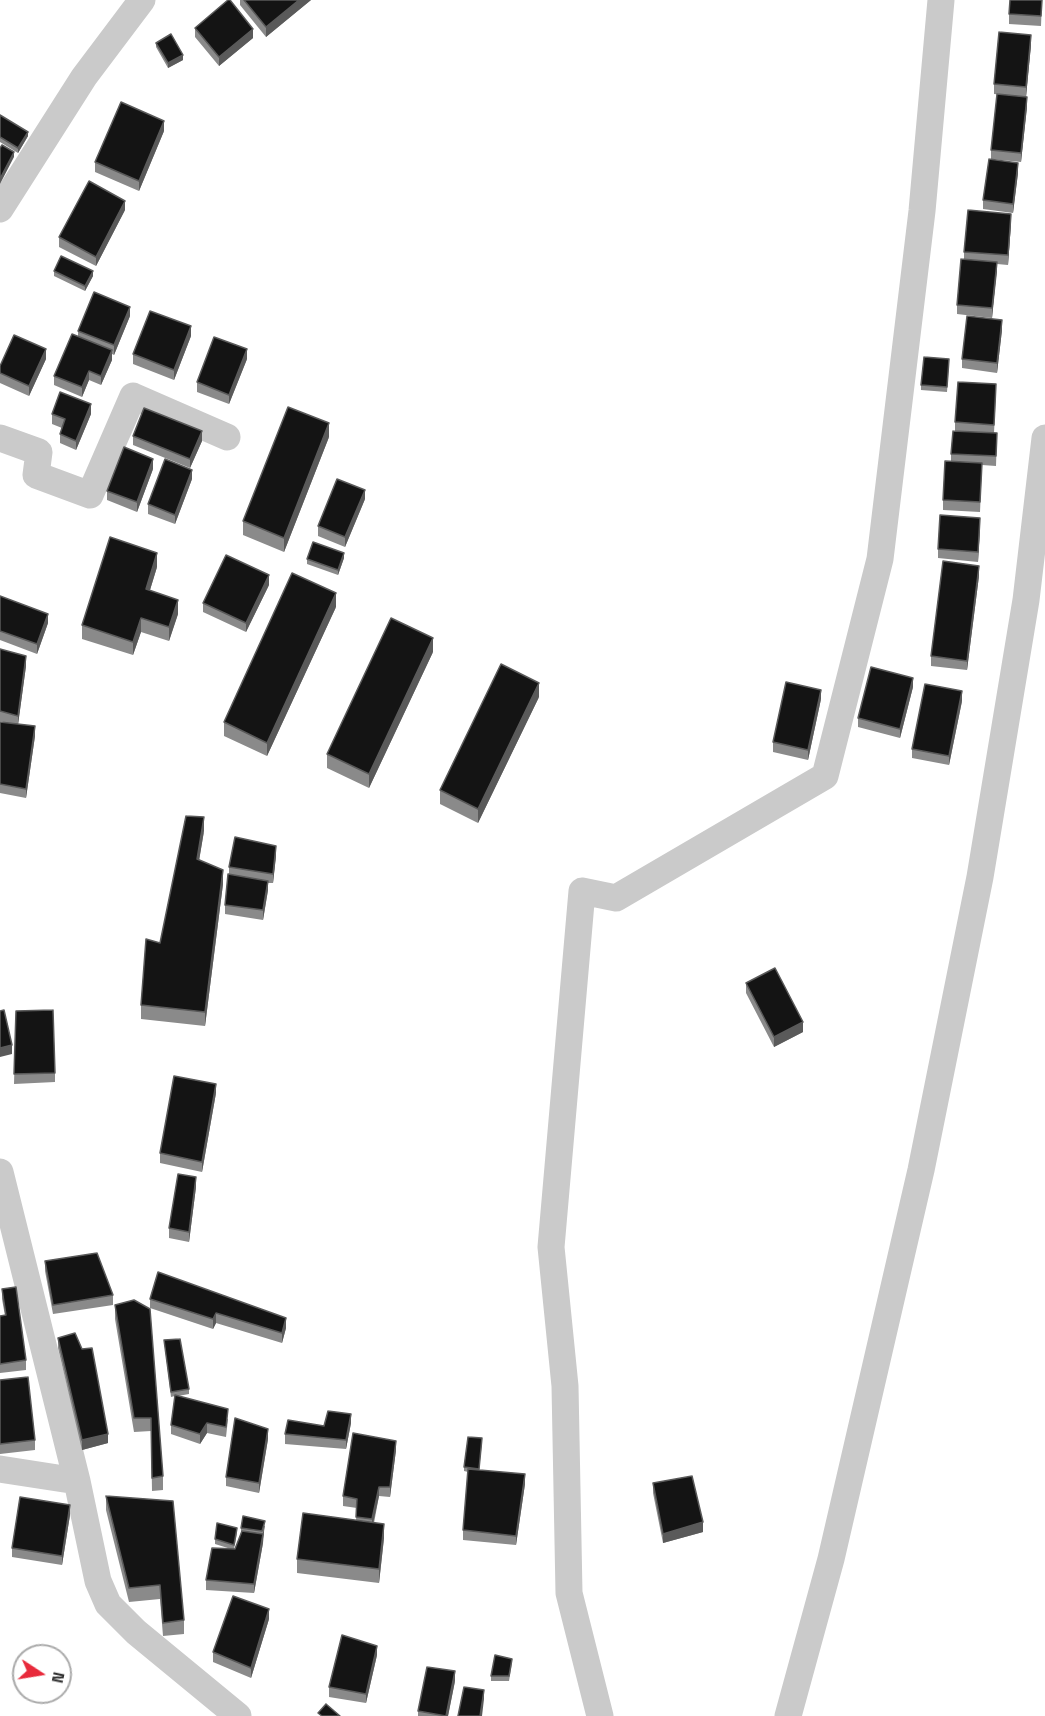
<!DOCTYPE html>
<html>
<head>
<meta charset="utf-8">
<style>
	body { margin:0 }
	#map { position:relative; width:1045px; height:1716px; overflow:hidden; background:#fff; font-family:"Space Grotesk",sans-serif }
	canvas { display:block }
	.north { position:absolute; left:12px; top:1644px; width:60px; height:60px; box-sizing:border-box; background:#fff; border:2px solid #ababab; border-radius:50%; rotate:102deg; font-size:16px; font-weight:700; line-height:24px; text-align:center; color:#2d2d2d }
	.north::after { content:''; display:block; margin:auto; width:21px; height:27px; background:#e82a3b; clip-path:polygon(50% 0,100% 100%,50% 72%,0 100%) }
</style>
</head>
<body>
<div id="map">
<canvas width="1045" height="1716"></canvas>
<div class="north">N</div>
</div>
<script>
const ctx = document.querySelector('canvas').getContext('2d');
ctx.lineJoin = 'round';
const toPath = rows => new Path2D(rows.map(r => 'M' + r).join(''));
function strokePath(path, color, width, dash) { ctx.strokeStyle = color; ctx.lineWidth = width; ctx.lineCap = dash ? 'butt' : 'round'; ctx.setLineDash(dash || []); ctx.stroke(path); }
function paint(path, color) { ctx.fillStyle = color; ctx.fill(path, 'evenodd'); }
strokePath(toPath([
	[0,209,84,77,142,0],
	[0,438,39,452,36,475,90,495,133,396,227,437],
	[0,1172,77,1481,98,1581,108,1604,136,1632,238,1716],
	[0,1469,77,1481],
	[600,1716,569,1593,565,1386,551,1247,582,891,616,898,825,776,880,559,922,211,941,0],
	[788,1716,831,1559,921,1170,980,877,1026,600,1045,438]
]), '#cacaca', 27);
paint(toPath([
	[240,0,311,0,266,37,240,5],
	[1042,0,1041,26,1009,24,1009,14],
	[195,28,253,38,219,66,195,37],
	[156,43,183,60,168,68,156,47],
	[1031,45,1026,97,994,94,994,84],
	[1027,107,1021,162,991,159,991,150],
	[0,115,28,136,18,153,0,142],
	[164,131,139,191,95,172,95,162],
	[1018,173,1013,213,983,209,983,200],
	[125,210,96,266,59,247,59,237],
	[1011,223,1008,265,997,264,992,318,957,314,957,305,964,259,964,252],
	[54,271,93,276,85,291,54,276],
	[130,316,114,355,112,354,112,360,101,385,89,380,82,397,54,385,54,376,78,336,78,331],
	[1002,330,997,373,962,368,962,359],
	[191,336,174,380,133,364,133,354],
	[46,359,29,396,0,383,0,366],
	[247,359,229,404,197,392,197,382],
	[949,364,947,392,921,390,921,385],
	[996,393,994,433,997,433,996,466,982,465,980,512,943,510,943,500,951,462,951,454,955,431,955,422],
	[52,414,91,414,76,450,60,443,60,434,62,428,52,424],
	[133,436,202,441,190,468,133,445],
	[329,437,284,552,243,535,243,521],
	[153,469,137,512,107,500,107,491],
	[192,479,175,524,148,514,148,504],
	[365,499,345,547,318,536,318,526],
	[980,528,978,562,938,558,938,549],
	[344,558,338,575,307,564,307,559],
	[157,567,150,590,178,614,169,641,141,632,133,655,82,639,82,625],
	[979,576,967,670,931,666,931,656],
	[269,585,246,632,203,612,203,603],
	[0,596,48,623,37,654,0,640],
	[336,607,267,756,224,736,224,722],
	[0,649,26,666,18,724,35,736,26,798,0,793,0,722,7,723,0,721],
	[433,652,369,788,327,768,327,754],
	[913,687,900,738,858,727,858,718],
	[539,697,478,823,440,804,440,790],
	[821,699,808,760,773,752,773,742],
	[962,701,949,765,912,758,912,749],
	[204,831,199,860,223,884,205,1026,141,1019,141,1005,160,943],
	[276,856,273,883,268,883,268,890,263,920,225,914,225,905,229,874,229,867],
	[746,983,803,1032,774,1047,746,993],
	[16,1011,55,1073,55,1082,14,1084],
	[216,1093,202,1172,160,1163,160,1153],
	[196,1187,189,1242,169,1238,169,1228],
	[45,1261,113,1295,113,1305,53,1314,45,1271],
	[2,1289,26,1360,26,1370,0,1373,0,1316,5,1316,2,1299],
	[150,1299,286,1328,282,1343,216,1323,213,1329,150,1308],
	[134,1300,163,1476,163,1490,152,1491,151,1431,134,1432,115,1319,115,1305],
	[58,1338,108,1443,82,1450,58,1348],
	[164,1340,189,1389,189,1394,178,1396,228,1419,226,1437,207,1433,200,1444,171,1434,171,1425,175,1396,171,1397],
	[0,1380,35,1440,35,1450,0,1454],
	[351,1423,346,1449,285,1444,285,1434,324,1426],
	[268,1439,259,1493,226,1486,226,1477],
	[482,1443,479,1470,525,1484,516,1545,463,1540,463,1530,468,1472,464,1471,464,1467],
	[396,1450,390,1497,379,1496,374,1523,384,1538,379,1583,297,1573,297,1559,356,1520,357,1508,343,1506,343,1496],
	[653,1483,703,1532,663,1543,653,1493],
	[106,1496,184,1620,184,1634,163,1636,160,1599,129,1602,106,1510],
	[70,1515,62,1565,12,1557,12,1548],
	[265,1526,263,1534,263,1543,254,1593,206,1590,206,1580,231,1549,215,1544,215,1539,237,1533,234,1549,235,1549,241,1533,241,1528],
	[269,1619,251,1678,213,1662,213,1652],
	[377,1655,366,1703,329,1697,329,1687],
	[512,1663,509,1681,491,1681,491,1676],
	[455,1681,448,1716,418,1716,418,1711]
]), '#8a8a8a');
paint(toPath([
	[299,0,311,0,266,37,266,27],
	[253,29,253,38,219,66,219,57],
	[1031,35,1031,45,1026,97,1026,87],
	[183,55,183,60,168,68,168,63],
	[1027,97,1027,107,1021,162,1021,153],
	[164,121,164,131,139,191,139,181],
	[28,132,28,136,18,153,18,148],
	[14,152,14,157,0,184,0,179],
	[1018,163,1018,173,1013,213,1013,204],
	[125,201,125,210,96,266,96,257],
	[1011,214,1011,223,1008,265,1008,255],
	[997,262,997,272,992,318,992,308],
	[93,271,93,276,85,291,85,286],
	[130,307,130,316,114,355,114,345],
	[1002,320,1002,330,997,373,997,363],
	[191,326,191,336,174,380,174,370],
	[46,349,46,359,29,396,29,386],
	[247,349,247,359,229,404,229,395],
	[112,350,112,360,101,385,101,376],
	[89,371,89,380,82,397,82,387],
	[91,404,91,414,76,450,76,441],
	[329,423,329,437,284,552,284,538],
	[202,431,202,441,190,468,190,459],
	[153,459,153,469,137,512,137,502],
	[192,470,192,479,175,524,175,515],
	[365,490,365,499,345,547,345,537],
	[980,518,980,528,978,562,978,552],
	[157,553,157,567,146,603,146,589],
	[344,553,344,558,338,575,338,570],
	[979,566,979,576,967,670,967,661],
	[269,575,269,585,246,632,246,623],
	[336,593,336,607,267,756,267,743],
	[178,600,178,614,169,641,169,627],
	[48,614,48,623,37,654,37,644],
	[141,618,141,632,133,655,133,642],
	[433,638,433,652,369,788,369,774],
	[26,656,26,666,18,725,18,716],
	[913,678,913,687,900,738,900,729],
	[539,683,539,697,478,823,478,809],
	[821,690,821,699,808,760,808,750],
	[962,691,962,701,949,765,949,756],
	[35,726,35,736,26,798,26,789],
	[204,817,204,831,197,873,197,859],
	[276,846,276,856,273,883,273,874],
	[223,870,223,884,205,1026,205,1012],
	[268,881,268,890,263,920,263,910],
	[803,1022,803,1032,774,1047,774,1037],
	[12,1045,12,1054,0,1057,0,1048],
	[216,1084,216,1093,202,1172,202,1162],
	[196,1177,196,1187,189,1242,189,1232],
	[216,1313,216,1323,213,1329,213,1319],
	[286,1318,286,1328,282,1343,282,1333],
	[351,1414,351,1423,346,1449,346,1440],
	[207,1423,207,1433,200,1444,200,1434],
	[268,1429,268,1439,259,1493,259,1483],
	[108,1434,108,1443,82,1450,82,1440],
	[396,1441,396,1450,390,1497,390,1487],
	[525,1474,525,1484,516,1545,516,1536],
	[379,1487,379,1496,372,1528,372,1519],
	[70,1505,70,1515,62,1565,62,1556],
	[265,1521,263,1543,254,1593,254,1584],
	[703,1522,703,1532,663,1543,663,1534],
	[384,1524,384,1538,379,1583,379,1569],
	[269,1609,269,1619,251,1678,251,1668],
	[377,1646,377,1655,366,1703,366,1694],
	[455,1671,455,1681,448,1716,446,1716],
	[484,1690,484,1699,482,1716,480,1716]
]), '#5a5a5a');
const building = toPath([
	[228,0,230,0,253,29,219,57,195,28,228,0],
	[244,0,299,0,266,27,244,0],
	[1010,0,1042,0,1041,16,1009,14,1010,0],
	[999,32,1031,35,1026,87,994,84,999,32],
	[171,34,183,55,168,63,156,43,171,34],
	[997,94,1027,97,1021,153,991,150,997,94],
	[121,102,164,121,139,181,95,162,121,102],
	[0,115,28,132,18,148,0,137,0,115],
	[2,145,14,152,0,179,0,148,2,145],
	[989,159,1018,163,1013,204,983,200,989,159],
	[89,181,125,201,96,257,59,237,89,181],
	[968,210,1011,214,1008,255,964,252,968,210],
	[61,256,93,271,85,286,54,271,61,256],
	[961,259,997,262,992,308,957,305,961,259],
	[94,292,130,307,114,345,78,331,94,292],
	[150,311,191,326,174,370,133,354,150,311],
	[967,316,1002,320,997,363,962,359,967,316],
	[72,334,112,350,101,376,89,371,82,387,54,376,72,334],
	[14,335,46,349,29,386,0,373,0,366,14,335],
	[214,337,247,349,229,395,197,382,214,337],
	[924,357,949,359,947,387,921,385,924,357],
	[958,382,996,384,994,425,955,422,958,382],
	[60,392,91,404,76,441,60,434,65,419,52,414,60,392],
	[288,407,329,423,284,538,243,521,288,407],
	[144,408,202,431,190,459,133,436,144,408],
	[953,431,997,433,996,456,951,454,953,431],
	[124,447,153,459,137,502,107,491,124,447],
	[165,459,192,470,175,515,148,504,165,459],
	[945,461,982,463,980,502,943,500,945,461],
	[337,479,365,490,345,537,318,526,337,479],
	[940,515,980,518,978,552,938,549,940,515],
	[110,537,157,553,146,589,178,600,169,627,141,618,133,642,82,625,110,537],
	[313,542,344,553,338,570,307,559,313,542],
	[226,555,269,575,246,623,203,603,226,555],
	[943,561,979,566,967,661,931,656,943,561],
	[292,573,336,593,267,743,224,722,292,573],
	[0,596,48,614,37,644,0,631,0,596],
	[391,618,433,638,369,774,327,754,391,618],
	[0,649,26,656,18,716,0,711,0,649],
	[501,664,539,683,478,809,440,790,501,664],
	[871,667,913,678,900,729,858,718,871,667],
	[786,682,821,690,808,750,773,742,786,682],
	[925,684,962,691,949,756,912,749,925,684],
	[0,722,35,726,26,789,0,784,0,722],
	[186,816,204,817,197,859,223,870,205,1012,141,1005,146,939,160,943,186,816],
	[235,837,276,846,273,874,229,867,235,837],
	[228,874,268,881,263,910,225,905,228,874],
	[775,968,803,1022,774,1037,746,983,775,968],
	[4,1010,12,1045,0,1048,0,1011,4,1010],
	[53,1010,55,1073,14,1074,16,1011,53,1010],
	[174,1076,216,1084,202,1162,160,1153,174,1076],
	[178,1174,196,1177,189,1232,169,1228,178,1174],
	[97,1253,113,1295,53,1305,45,1261,97,1253],
	[158,1272,286,1318,282,1333,216,1313,213,1319,150,1299,158,1272],
	[16,1287,26,1360,0,1364,0,1316,6,1315,2,1289,16,1287],
	[134,1300,150,1309,163,1476,152,1478,151,1418,134,1418,115,1305,134,1300],
	[75,1333,82,1349,92,1348,108,1434,82,1440,58,1338,75,1333],
	[180,1339,189,1389,171,1392,164,1340,180,1339],
	[28,1377,35,1440,0,1444,0,1380,28,1377],
	[175,1395,228,1409,226,1427,207,1423,200,1434,171,1425,175,1395],
	[328,1411,351,1414,346,1440,285,1434,288,1420,324,1426,328,1411],
	[235,1418,268,1429,259,1483,226,1477,235,1418],
	[353,1433,396,1441,390,1487,379,1487,372,1519,356,1517,357,1499,343,1496,353,1433],
	[468,1437,482,1438,479,1469,464,1467,468,1437],
	[468,1469,525,1474,516,1536,463,1530,468,1469],
	[692,1476,703,1522,663,1534,653,1483,692,1476],
	[106,1496,173,1501,184,1620,163,1623,160,1585,129,1588,106,1496],
	[20,1497,70,1505,62,1556,12,1548,20,1497],
	[303,1513,384,1524,379,1569,297,1559,303,1513],
	[243,1516,265,1521,262,1531,241,1528,243,1516],
	[217,1523,237,1528,234,1545,215,1539,217,1523],
	[242,1531,263,1534,254,1584,206,1580,212,1548,235,1549,242,1531],
	[233,1596,269,1609,251,1668,213,1652,233,1596],
	[342,1635,377,1646,366,1694,329,1687,342,1635],
	[495,1655,512,1659,509,1676,491,1676,495,1655],
	[427,1667,455,1671,446,1716,418,1711,427,1667],
	[464,1687,484,1690,480,1716,458,1716,464,1687],
	[326,1704,340,1716,322,1716,318,1713,326,1704]
]);
paint(building, '#141414');
strokePath(building, '#5a5a5a', 1.5);
</script>
</body>
</html>
